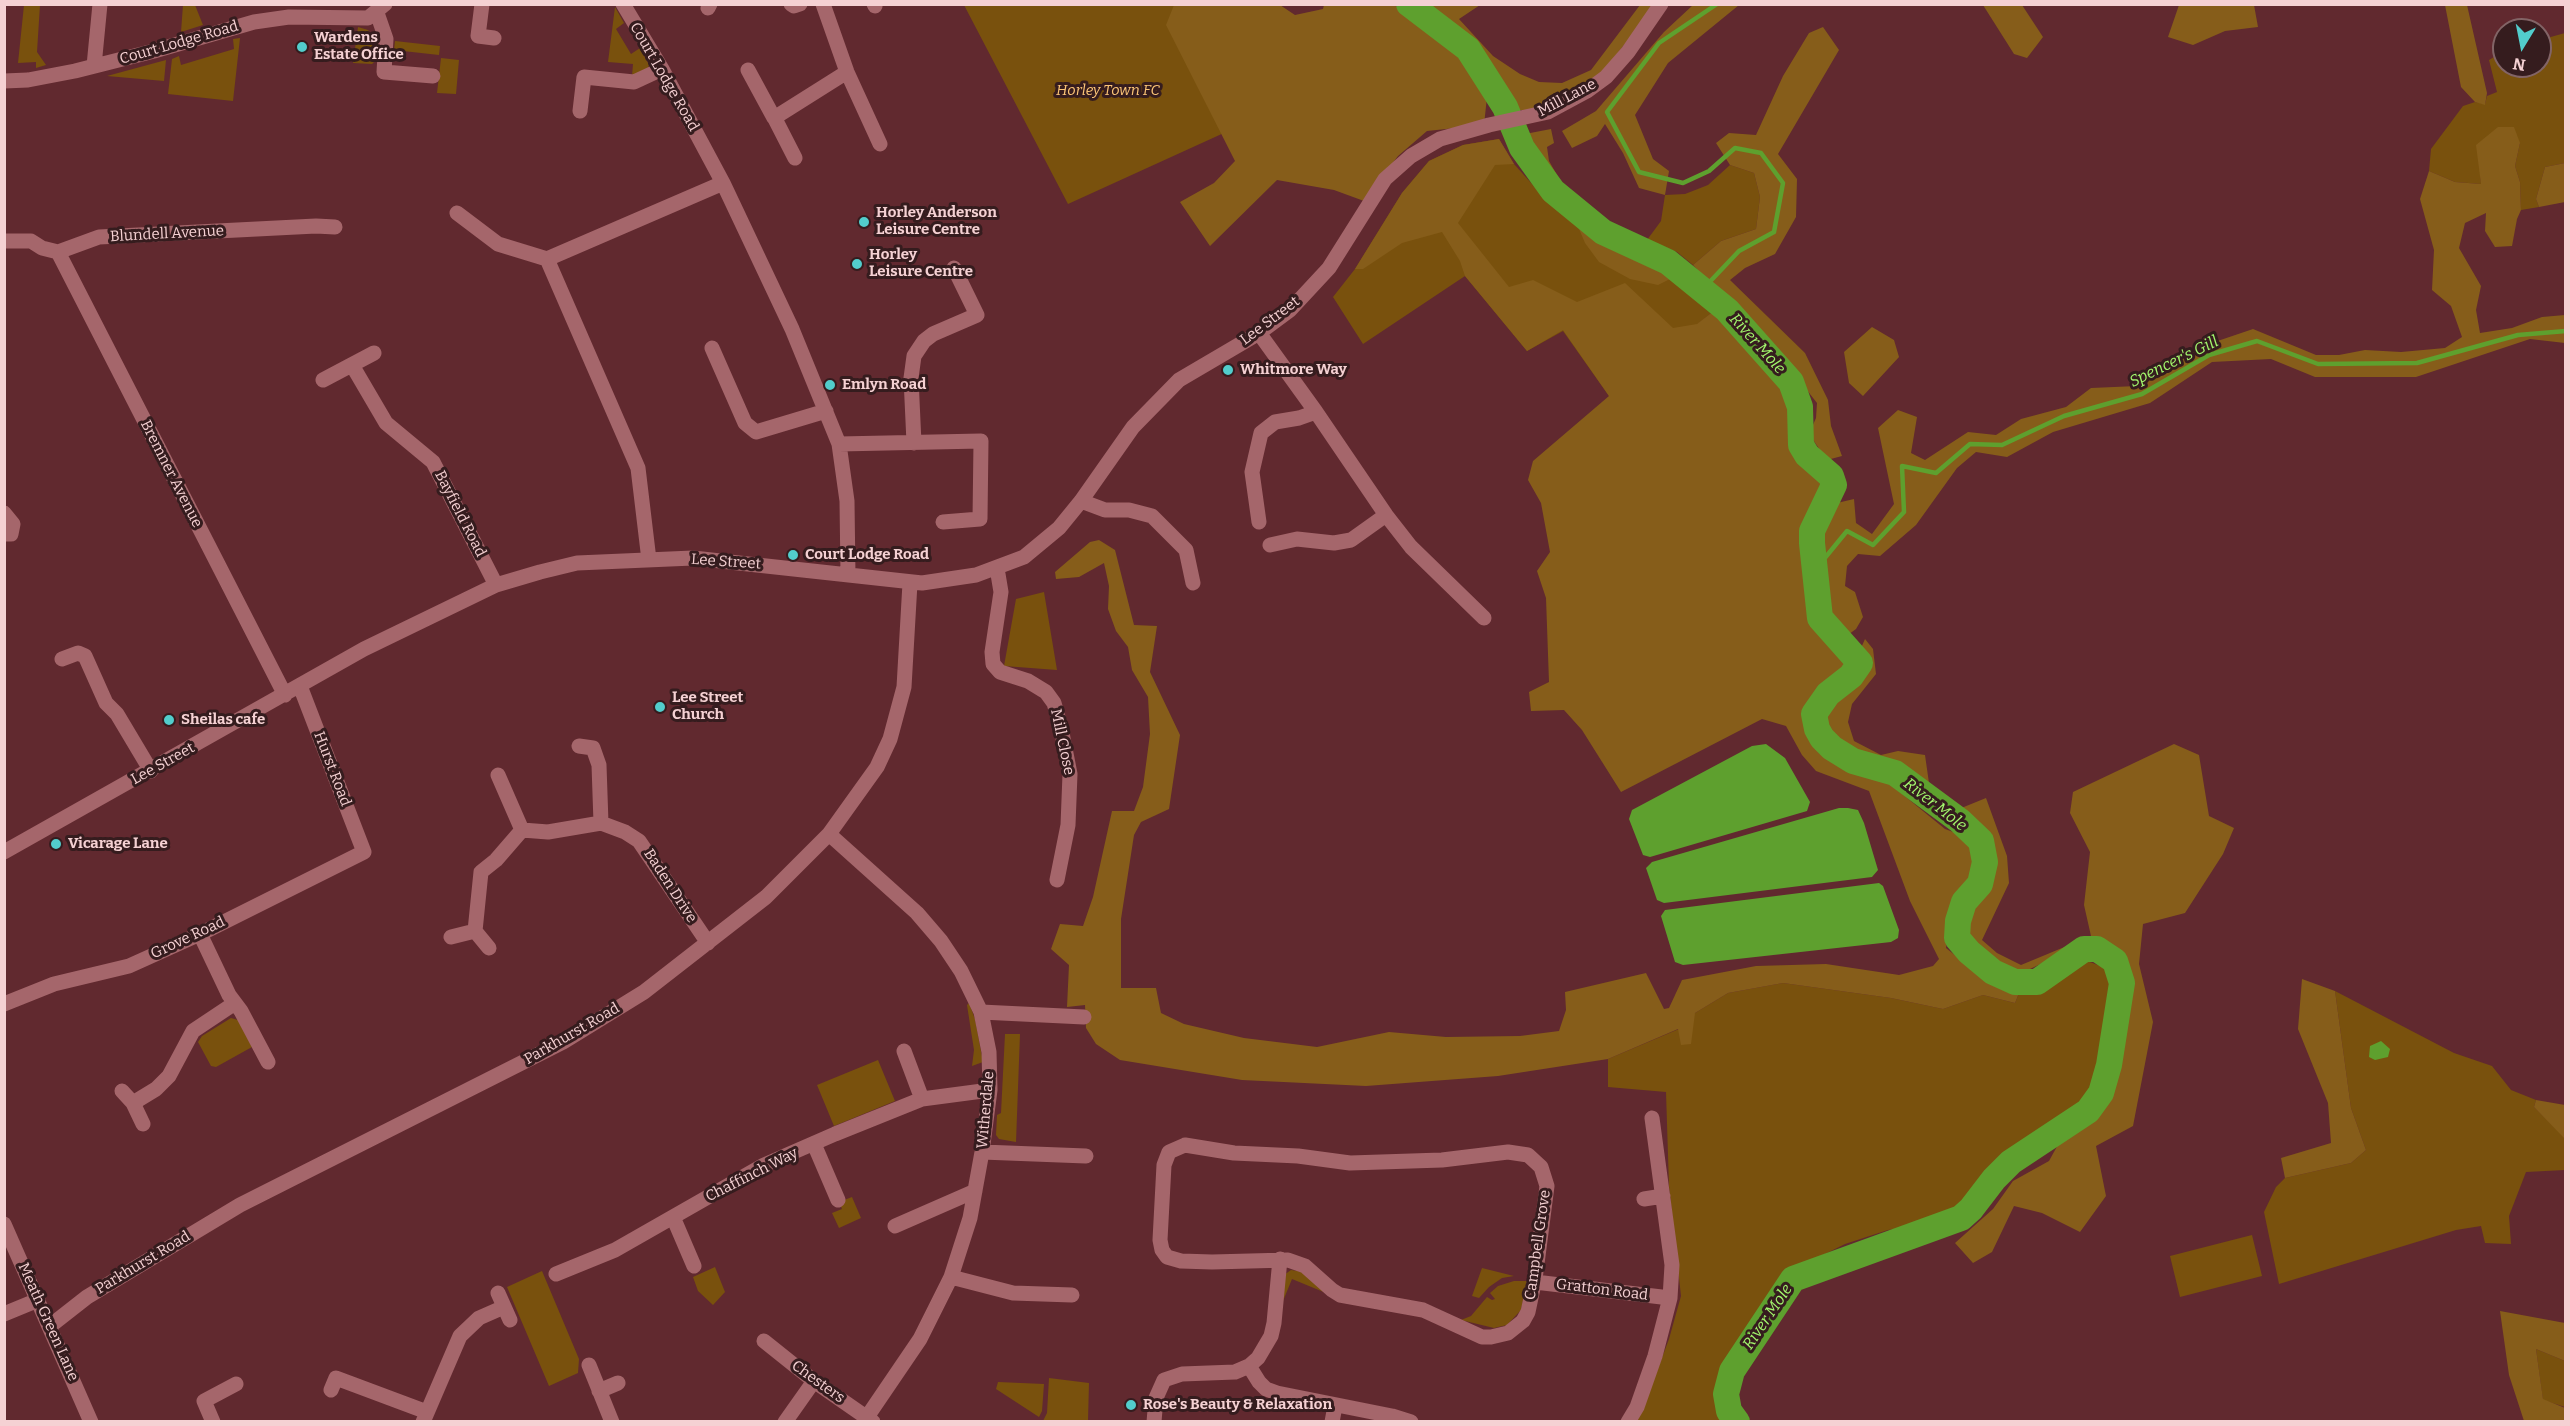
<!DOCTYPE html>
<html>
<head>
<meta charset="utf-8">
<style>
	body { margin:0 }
	#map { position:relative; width:2570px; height:1426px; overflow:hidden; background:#61292f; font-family:Bitter,serif }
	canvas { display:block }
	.frame { position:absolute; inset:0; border:6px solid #f5d1d3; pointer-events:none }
	.north { position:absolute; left:2492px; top:18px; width:60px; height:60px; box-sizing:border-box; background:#351c1e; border:2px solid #826466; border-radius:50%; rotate:190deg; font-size:16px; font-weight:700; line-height:24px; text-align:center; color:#f5d1d3 }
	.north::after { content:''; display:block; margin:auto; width:21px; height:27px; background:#52cdcc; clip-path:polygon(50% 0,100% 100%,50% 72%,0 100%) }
</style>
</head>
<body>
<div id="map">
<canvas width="2570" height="1426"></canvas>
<div class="frame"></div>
<div class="north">N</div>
</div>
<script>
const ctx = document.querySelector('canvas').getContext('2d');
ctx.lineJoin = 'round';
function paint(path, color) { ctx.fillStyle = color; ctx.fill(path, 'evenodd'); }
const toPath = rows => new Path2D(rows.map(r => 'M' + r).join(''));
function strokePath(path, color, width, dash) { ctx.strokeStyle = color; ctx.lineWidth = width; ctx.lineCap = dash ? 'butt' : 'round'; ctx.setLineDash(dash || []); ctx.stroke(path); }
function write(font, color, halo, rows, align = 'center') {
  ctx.font = font + ' Bitter,serif'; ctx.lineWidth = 6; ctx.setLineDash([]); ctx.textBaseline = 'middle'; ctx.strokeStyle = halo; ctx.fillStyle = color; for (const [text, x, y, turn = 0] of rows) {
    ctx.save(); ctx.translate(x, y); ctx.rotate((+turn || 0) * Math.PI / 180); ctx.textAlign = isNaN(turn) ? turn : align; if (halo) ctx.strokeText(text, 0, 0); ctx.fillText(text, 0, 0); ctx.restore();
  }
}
paint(toPath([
	[24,5,40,5,37,52,46,65,36,68,36,62,18,63],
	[183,5,195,5,203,25,181,32],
	[964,5,1183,5,1237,127,1068,204],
	[615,7,624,23,616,29,631,54,640,48,649,65,648,68,632,76,633,64,608,62],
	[358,27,368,30,378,42,379,57,372,64,353,63],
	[2565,33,2565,163,2545,167,2536,199,2539,207,2521,210,2520,182,2515,166,2520,143,2480,168,2481,184,2455,182,2429,171,2431,149,2463,106,2475,102,2485,104,2487,96,2497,92,2489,60,2504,51,2504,66,2540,66,2540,40],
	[240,38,233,101,168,94,172,59,179,56,181,65,234,49,233,39],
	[395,41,440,46,439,55,394,50],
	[441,58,459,60,456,94,437,93],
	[166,60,164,81,107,76],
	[1499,139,1514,164,1541,194,1577,224,1612,246,1653,260,1672,278,1715,310,1609,396,1563,331,1527,351,1465,276,1363,344,1333,297,1355,269,1402,193,1429,161,1463,145],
	[1730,165,1754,173,1760,197,1756,229,1721,241,1693,265,1677,252,1647,240,1661,221,1665,195,1685,194,1708,185],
	[1044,592,1057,670,1004,666,1016,599],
	[2087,961,2103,967,2111,981,2110,1013,2099,1075,2085,1104,2000,1165,1957,1214,1930,1223,1888,1230,1845,1244,1787,1273,1722,1377,1720,1400,1726,1421,1635,1421,1649,1392,1669,1339,1681,1296,1669,1186,1666,1092,1608,1087,1608,1059,1679,1029,1695,1013,1728,993,1783,983,1891,998,1943,1009,1983,995,2015,1003,2019,993,2048,989,2064,974],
	[2335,991,2454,1053,2492,1066,2511,1090,2536,1100,2534,1107,2565,1137,2565,1170,2526,1172,2509,1216,2511,1244,2485,1243,2481,1226,2456,1230,2279,1284,2264,1212,2276,1187,2285,1178,2351,1163,2366,1150,2351,1108],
	[969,1003,975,1019,983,1062,972,1066,974,1050,967,1005],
	[231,1018,238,1020,252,1047,216,1067,211,1066,198,1042,202,1036],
	[1005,1034,1020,1034,1016,1142,999,1139,996,1135,997,1115,1001,1113],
	[878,1060,895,1101,834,1126,817,1085],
	[852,1197,861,1218,839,1228,832,1213,842,1209,839,1202],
	[2252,1235,2262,1276,2180,1297,2170,1256],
	[715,1267,725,1292,713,1305,698,1291,693,1277],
	[1482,1268,1514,1276,1502,1278,1489,1287,1479,1298,1472,1296],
	[1291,1270,1304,1272,1326,1293,1292,1279,1283,1301,1284,1275],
	[542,1271,579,1359,578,1373,549,1386,507,1287],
	[1514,1281,1527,1281,1521,1310,1507,1325,1494,1328,1461,1320,1471,1316,1487,1297,1492,1300,1495,1299,1490,1293,1498,1286],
	[2536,1349,2565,1361,2565,1407,2543,1400],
	[1049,1378,1089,1383,1088,1421,1043,1421,1047,1413],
	[998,1382,1044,1384,1042,1411,1039,1417,996,1389]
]), '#79510d');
paint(toPath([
	[1174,5,1280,5,1295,15,1323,9,1324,5,1394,5,1456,47,1487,97,1484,125,1427,131,1398,156,1364,201,1334,190,1277,180,1210,246,1180,202,1214,183,1235,161,1166,25],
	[1419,5,1480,5,1459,19,1493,56,1520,74,1539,82,1562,83,1591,70,1640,5,1656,5,1597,79,1565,100,1534,110,1518,110,1482,61,1451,26],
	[1693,5,1739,5,1668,63,1635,115,1653,159,1669,171,1665,195,1639,188,1623,153,1605,124,1597,136,1572,148,1562,131,1596,111,1664,32],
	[1983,5,2022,5,2043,37,2027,58,2014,54],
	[2179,5,2254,5,2258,27,2225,31,2193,45,2168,37],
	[2445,5,2467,5,2487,93,2485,105,2475,102,2461,87],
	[1823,27,1839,50,1778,154,1797,179,1796,217,1775,254,1745,268,1730,280,1805,353,1828,400,1831,426,1842,456,1827,460,1809,434,1816,418,1817,403,1756,325,1717,291,1693,265,1721,241,1756,229,1760,197,1754,173,1730,165,1716,143,1729,133,1756,135,1783,76,1809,33],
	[2498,127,2514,127,2520,143,2515,166,2520,182,2521,210,2517,219,2512,246,2495,247,2485,231,2486,213,2465,223,2459,248,2481,286,2476,310,2480,333,2512,328,2542,317,2565,315,2565,343,2530,339,2416,377,2315,377,2271,359,2212,362,2150,403,2053,432,2007,457,1976,452,1957,468,1916,525,1880,556,1858,554,1847,566,1845,586,1855,592,1863,617,1856,629,1845,637,1830,621,1824,580,1822,533,1837,503,1854,499,1856,523,1872,534,1894,504,1878,428,1898,410,1917,417,1911,453,1925,460,1968,432,1996,435,2021,419,2066,407,2091,388,2137,386,2191,350,2253,329,2316,355,2339,355,2365,350,2401,352,2445,348,2462,337,2451,306,2432,290,2434,250,2420,199,2429,171,2455,182,2481,184,2476,145],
	[1551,129,1554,143,1547,147,1549,161,1557,175,1554,179,1541,164,1525,134],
	[1499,139,1514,164,1495,165,1458,223,1509,287,1533,280,1577,302,1625,283,1673,328,1697,324,1715,310,1787,384,1796,415,1795,443,1802,458,1824,482,1823,496,1808,524,1805,547,1814,616,1819,626,1848,657,1848,672,1814,702,1805,715,1807,734,1819,753,1861,774,1885,780,1945,829,1964,836,1976,849,1977,876,1961,896,1951,921,1946,948,1971,968,2019,993,2015,1003,1983,995,1943,1009,1891,998,1783,983,1728,993,1695,1013,1691,1044,1681,1045,1678,1029,1608,1059,1498,1076,1366,1086,1242,1080,1120,1060,1096,1044,1086,1028,1085,1005,1067,1007,1069,965,1051,949,1060,924,1083,926,1093,897,1112,811,1134,811,1143,787,1150,734,1148,697,1132,670,1128,647,1116,631,1108,609,1109,586,1104,563,1079,577,1056,579,1055,572,1090,542,1099,540,1115,550,1134,625,1157,626,1150,672,1180,735,1169,809,1141,822,1134,835,1121,919,1121,988,1156,988,1161,1013,1184,1024,1244,1038,1317,1047,1389,1032,1446,1037,1520,1036,1559,1031,1566,1010,1565,992,1646,973,1664,1009,1669,1008,1682,980,1756,966,1826,964,1899,975,1933,966,1939,959,1910,901,1869,791,1816,771,1802,755,1786,726,1762,719,1621,792,1582,730,1564,710,1531,711,1529,692,1549,682,1546,598,1537,571,1550,552,1541,503,1528,480,1533,461,1609,396,1563,330,1527,351,1465,276,1460,261,1442,232,1402,243,1363,269,1355,269,1402,193,1429,161,1463,145],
	[2565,163,2565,202,2539,207,2536,199,2545,167],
	[1577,224,1612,246,1653,260,1672,278,1658,285,1630,279,1599,262,1585,243],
	[1872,327,1894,340,1899,357,1863,396,1849,383,1844,352],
	[1865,639,1873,649,1876,674,1852,704,1848,722,1854,741,1881,755,1898,751,1925,755,1929,783,1920,784,1896,764,1873,761,1849,752,1827,735,1822,714,1832,697,1853,686,1867,667,1861,648],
	[2174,744,2199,755,2209,816,2234,828,2223,854,2185,913,2143,924,2139,964,2153,1022,2133,1126,2096,1146,2106,1196,2080,1232,2042,1213,2014,1206,1992,1252,1973,1263,1955,1243,1993,1209,2013,1181,2049,1161,2060,1141,2100,1115,2113,1066,2127,985,2120,953,2095,938,2030,969,2015,972,1981,951,1966,933,1970,907,1987,886,1992,861,1983,832,1954,811,1986,798,2007,856,2009,883,1982,940,1997,953,2021,965,2091,936,2084,905,2090,852,2070,813,2073,792],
	[2302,979,2335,991,2351,1108,2366,1150,2351,1163,2285,1178,2281,1158,2331,1143,2328,1103,2298,1029],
	[2536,1100,2565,1105,2565,1139,2534,1107],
	[2500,1311,2565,1323,2565,1361,2536,1349,2543,1399,2565,1408,2565,1421,2524,1421,2509,1375]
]), '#865d1a');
paint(toPath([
	[1766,744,1785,758,1810,802,1807,811,1650,857,1643,855,1629,819,1632,810,1752,746],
	[1839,808,1848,808,1858,810,1864,823,1878,870,1872,877,1664,903,1657,900,1646,868,1652,862],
	[1879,883,1883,886,1899,930,1898,938,1891,942,1683,965,1675,962,1661,916,1665,910],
	[2381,1041,2390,1049,2388,1057,2375,1060,2369,1057,2370,1046]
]), '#5ea02e');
strokePath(toPath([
	[1702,290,1739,251,1774,232,1783,183,1761,153,1735,148,1709,171,1683,183,1639,172,1607,112,1659,43,1717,4],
	[1815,570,1847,531,1873,545,1904,512,1902,466,1936,473,1970,444,2002,445,2064,416,2142,394,2209,355,2257,341,2318,364,2417,363,2518,335,2566,331]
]), '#5ea02e', 4.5);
strokePath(toPath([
	[1409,4,1468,49,1505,107,1522,148,1553,191,1603,232,1668,262,1727,310,1791,382,1800,407,1801,445,1807,455,1831,476,1834,485,1812,531,1812,543,1820,618,1860,663,1851,676,1828,694,1814,714,1817,729,1822,738,1832,748,1853,761,1895,773,1960,821,1981,841,1985,862,1980,884,1964,902,1958,921,1957,938,1969,952,1993,972,2015,982,2037,982,2084,949,2097,949,2115,961,2122,983,2109,1065,2101,1093,2088,1111,2011,1162,1994,1179,1971,1209,1961,1218,1793,1279,1732,1371,1726,1394,1729,1411,1737,1422]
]), '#5ea02e', 26);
strokePath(toPath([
	[482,4,478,36,494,38],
	[623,4,662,69,723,183,792,329,839,444,847,501,848,575],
	[791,4,794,6,800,4],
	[823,4,847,72,880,144],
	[874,4,875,6],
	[708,8,710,4],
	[377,13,386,39,384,72,433,76],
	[94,66,100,4],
	[748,70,774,118,847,72],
	[4,81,28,80,75,71,154,51,254,22,289,17,368,18,385,4],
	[580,111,584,77,634,82,662,69],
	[774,117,795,158],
	[457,213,498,244,547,259,723,183],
	[4,241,31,241,42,248,58,252,99,237,316,226,335,227],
	[58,252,285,695],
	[547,259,638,468,649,560],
	[1259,333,1316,412,1386,515,1411,547,1484,618],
	[712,348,745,423,756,432,826,411],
	[352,365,386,423,433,462,496,585],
	[323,380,374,353],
	[914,443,911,378,914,356,924,341,933,334,977,315,954,268],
	[839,444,981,441,980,519,943,522],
	[1081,501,1105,510,1129,510,1152,516,1186,550,1193,583],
	[4,513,13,524,11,534,4,534],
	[1259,522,1252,472,1261,433,1275,422,1299,418,1316,412],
	[1270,545,1297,539,1334,543,1351,540,1386,515],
	[997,568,1001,592,992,652,993,664,1000,672,1028,681,1046,692,1054,703,1061,728,1070,774,1068,825,1057,880],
	[62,659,78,653,85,656,106,703,117,714,151,771],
	[579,746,593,748,599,765,601,823],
	[498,775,522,830],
	[522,830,548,832,601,823,625,832,639,841,708,943],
	[829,834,917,913,941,941,961,971,981,1012,989,1052,990,1090,982,1152,970,1218,951,1277,920,1339,867,1417],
	[4,852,364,649,496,585,540,572,577,563,693,558,922,583,976,575,1024,557,1059,528,1081,501,1133,427,1179,380,1259,333,1290,310,1329,268,1385,179,1411,156,1440,139,1489,125,1548,112,1587,91,1606,77,1628,52,1661,4],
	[475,931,489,948],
	[200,934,229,995,241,1011,268,1062],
	[451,937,475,931,481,872,496,860,522,830],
	[4,1004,54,984,129,966,200,934,364,852,300,686],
	[981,1012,1084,1017],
	[904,1051,922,1099],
	[122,1091,133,1103,143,1124],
	[133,1103,156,1089,169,1076,193,1031,235,1003],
	[814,1144,838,1200],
	[1185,1145,1234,1153,1298,1156,1350,1163,1442,1160,1508,1152,1528,1155,1541,1167,1547,1186,1535,1279,1528,1312,1523,1321,1508,1333,1491,1337,1482,1337,1423,1310,1340,1295,1332,1290,1305,1266,1288,1260,1212,1262,1181,1261,1167,1257,1162,1250,1160,1240,1164,1165,1169,1152,1185,1145],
	[982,1152,1086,1156],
	[1644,1199,1663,1196],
	[673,1217,694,1266],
	[4,1224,91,1422],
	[895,1226,975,1191],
	[556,1274,615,1250,764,1165,835,1134,922,1099,990,1090],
	[951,1277,1013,1293,1072,1295],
	[1535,1282,1670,1298],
	[498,1293,510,1320],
	[4,1314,38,1300],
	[50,1326,87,1297,240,1205,563,1042,644,992,766,897,829,834,877,767,890,739,904,687,910,583],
	[764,1341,814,1381,873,1422],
	[589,1365,612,1422],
	[1249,1366,1259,1382,1266,1389,1277,1393,1392,1416,1411,1422],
	[331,1390,336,1378,427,1412],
	[599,1391,618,1383],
	[213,1422,204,1401,236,1384],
	[423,1422,460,1336,479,1318,504,1307],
	[785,1422,814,1381],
	[1154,1422,1156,1398,1164,1380,1182,1374,1235,1372,1249,1366,1258,1358,1271,1336,1274,1323,1280,1259],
	[1332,1422,1335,1406],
	[1628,1422,1637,1407,1655,1356,1670,1298,1672,1265,1652,1118]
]), '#a5666b', 15);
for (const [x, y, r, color] of [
	[302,47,6,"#52cdcc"],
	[864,222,6,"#52cdcc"],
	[857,264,6,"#52cdcc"],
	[1228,370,6,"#52cdcc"],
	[830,385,6,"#52cdcc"],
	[793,555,6,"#52cdcc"],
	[660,707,6,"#52cdcc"],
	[169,720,6,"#52cdcc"],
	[56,844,6,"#52cdcc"],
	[1131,1405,6,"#52cdcc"]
]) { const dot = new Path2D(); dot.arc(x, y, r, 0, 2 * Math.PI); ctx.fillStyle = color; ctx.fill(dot); strokePath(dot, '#351c1e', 2); }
write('bold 15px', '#f5d1d3', '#351c1e', [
	["Wardens",314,38],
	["Estate Office",314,55],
	["Horley Anderson",876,213],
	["Leisure Centre",876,230],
	["Horley",869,255],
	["Leisure Centre",869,272],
	["Whitmore Way",1240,370],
	["Emlyn Road",842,385],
	["Court Lodge Road",805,555],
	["Lee Street",672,698],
	["Church",672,715],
	["Sheilas cafe",181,720],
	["Vicarage Lane",68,844],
	["Rose's Beauty & Relaxation",1143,1405]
], 'left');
write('15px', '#f5d1d3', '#351c1e', [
	["Court Lodge Road",179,43,-16],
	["Court Lodge Road",664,77,60],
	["Mill Lane",1567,98,-28],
	["Blundell Avenue",167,234,-3],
	["Lee Street",1270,321,-37],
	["Bremner Avenue",171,474,63],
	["Bayfield Road",460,514,63],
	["Lee Street",726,562,4],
	["Mill Close",1062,742,78],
	["Lee Street",163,764,-29],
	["Hurst Road",332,769,69],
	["Baden Drive",670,886,57],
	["Grove Road",188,938,-25],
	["Parkhurst Road",572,1034,-30],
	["Witherdale",986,1110,-85],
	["Chaffinch Way",752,1175,-27],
	["Campbell Grove",1538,1245,-82],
	["Parkhurst Road",143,1263,-31],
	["Gratton Road",1602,1290,7],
	["Meath Green Lane",48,1322,66],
	["Chesters",818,1382,36]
]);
write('italic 15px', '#fcc577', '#351c1e', [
	["Horley Town FC",1108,91]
]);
write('italic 16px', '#a3f76d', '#351c1e', [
	["River Mole",1757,344,48],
	["Spencer's Gill",2174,362,-26],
	["River Mole",1935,805,38],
	["River Mole",1768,1317,-56]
]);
</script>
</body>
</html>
